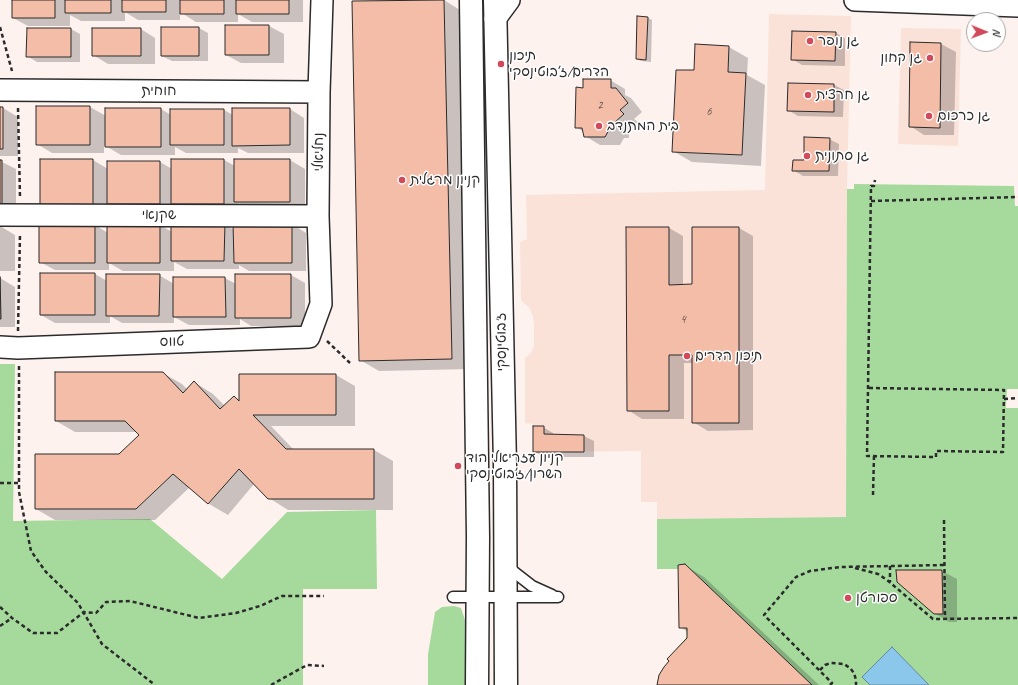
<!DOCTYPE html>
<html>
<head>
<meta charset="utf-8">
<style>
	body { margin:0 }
	#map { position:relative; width:1018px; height:685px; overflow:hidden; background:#fdf2ee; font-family:Caveat,sans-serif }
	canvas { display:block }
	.north { position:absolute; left:966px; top:12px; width:40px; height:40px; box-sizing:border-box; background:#fff; border:1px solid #aaa; border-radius:50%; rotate:91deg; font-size:11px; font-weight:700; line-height:16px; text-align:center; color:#2b2b2b }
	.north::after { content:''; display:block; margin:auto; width:14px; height:18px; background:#d1495b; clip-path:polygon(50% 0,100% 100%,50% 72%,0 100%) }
</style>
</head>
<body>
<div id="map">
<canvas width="1018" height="685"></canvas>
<div class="north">N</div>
</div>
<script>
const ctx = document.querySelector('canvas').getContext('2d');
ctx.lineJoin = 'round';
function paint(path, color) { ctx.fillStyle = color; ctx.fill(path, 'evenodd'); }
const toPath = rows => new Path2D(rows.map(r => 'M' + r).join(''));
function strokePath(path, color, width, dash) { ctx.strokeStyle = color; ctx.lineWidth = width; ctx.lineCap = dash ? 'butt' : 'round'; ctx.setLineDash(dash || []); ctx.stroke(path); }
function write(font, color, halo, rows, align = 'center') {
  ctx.font = font + ' Caveat,"Playpen Sans Hebrew",sans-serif'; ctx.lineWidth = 3; ctx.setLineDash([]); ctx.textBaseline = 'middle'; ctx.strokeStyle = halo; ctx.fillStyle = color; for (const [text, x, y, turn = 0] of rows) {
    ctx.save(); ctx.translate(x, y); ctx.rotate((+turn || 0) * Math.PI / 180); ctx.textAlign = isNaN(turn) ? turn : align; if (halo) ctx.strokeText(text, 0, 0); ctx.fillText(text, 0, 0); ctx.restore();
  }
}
paint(toPath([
	[769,14,851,16,847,189,846,517,657,519,657,502,641,502,641,451,533,452,533,424,525,423,525,358,531,353,534,346,534,325,533,316,530,309,521,300,520,242,527,239,526,195,765,190],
	[901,28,961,29,958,146,898,144]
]), '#fae2d9');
paint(toPath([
	[854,184,1014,186,1015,206,1018,206,1018,389,1007,389,1006,408,1018,408,1018,685,657,685,659,675,664,667,669,661,667,659,687,637,678,569,657,569,657,519,846,517,847,189,854,189],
	[0,364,15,364,13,521,150,519,222,579,287,512,376,510,377,589,303,589,303,685,0,685],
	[454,606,461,608,468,629,467,685,428,685,428,654,435,612,442,607]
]), '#a6da9d');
const water = toPath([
	[892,647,929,685,870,685,862,677,892,647]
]);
paint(water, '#8ac7ea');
strokePath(water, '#64899e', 1);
paint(toPath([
	[13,0,303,0,303,22,252,22,238,14,238,22,196,22,180,12,180,20,138,20,125,12,125,21,81,21,70,15,70,26,28,26,13,18],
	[444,0,463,12,471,369,379,371,360,360],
	[648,18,652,20,651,62,641,61,637,59],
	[226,26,269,26,284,34,284,63,241,63,226,55],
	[199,28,208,33,208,61,172,61,162,56],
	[71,29,80,34,80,62,37,62,27,56],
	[141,29,155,38,155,64,108,64,93,55],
	[836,33,845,38,845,66,802,65,792,59],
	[911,43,941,44,956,52,954,135,924,135,910,126],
	[696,45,729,47,748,58,747,75,765,85,761,166,692,162,673,151,695,71],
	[610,80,625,89,625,95,631,98,642,112,634,119,638,122,629,130,629,138,624,138,620,145,600,145,585,136,584,132,576,127,584,89],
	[789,84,834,85,844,90,843,117,798,116,788,110],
	[90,107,106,116,161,109,171,115,224,110,233,115,290,109,304,118,304,153,248,153,238,148,238,153,186,153,175,147,175,155,121,155,104,145,104,153,52,153,37,144],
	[0,108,3,108,18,117,18,156,0,156],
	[829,139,839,144,838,176,803,176,793,170],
	[93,160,108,169,108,162,160,162,172,169,224,160,235,166,235,160,290,160,305,169,305,210,250,210,239,203,239,212,123,212,107,203,107,215,56,215],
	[0,161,16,169,16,212,0,212],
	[224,224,234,230,292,224,306,233,306,271,249,271,239,265,239,269,187,269,174,262,174,271,123,271,109,263,109,270,55,270,40,262,95,225,108,233,160,225,172,232],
	[0,226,15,235,15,271,0,271],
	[669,228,683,236,683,285,693,285,739,228,753,236,753,430,708,431,693,422,693,363,684,363,684,419,642,419,628,410],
	[95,274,107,281,159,275,174,284,174,278,225,278,236,284,291,275,305,283,305,326,251,326,240,319,240,325,189,325,174,317,174,323,122,323,110,316,110,323,55,323,41,315],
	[0,278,15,287,15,327,0,327],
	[163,373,182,384,187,389,194,382,213,394,225,406,234,397,240,400,336,375,355,386,355,426,271,426,294,450,374,450,393,461,393,510,288,510,269,498,254,484,228,515,209,504,190,487,155,520,55,520,36,509,119,455,140,435,136,432,75,432,56,421],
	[543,427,553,433,553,435,584,436,594,441,594,457,543,457,534,451],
	[684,565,704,577,819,685,658,685,688,638,688,632,680,627],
	[942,571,957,579,957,622,949,622,934,613]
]), '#0003');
const building = toPath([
	[12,0,55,0,55,18,12,18,12,0],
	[65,0,111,0,111,13,65,13,65,0],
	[122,0,166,0,166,12,122,12,122,0],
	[180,0,224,0,224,14,180,14,180,0],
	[236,0,289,0,289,14,236,14,236,0],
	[444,0,452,359,359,361,352,1,444,0],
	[637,16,648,17,646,60,636,59,637,16],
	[225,25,269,25,269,55,225,55,225,25],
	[161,27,199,27,199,56,161,56,161,27],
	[27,28,71,28,71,57,26,57,27,28],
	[92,28,141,28,141,56,92,56,92,28],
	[792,31,836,32,835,61,791,60,792,31],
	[910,42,941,43,940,128,909,127,910,42],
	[695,44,729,46,728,72,746,73,742,155,672,152,676,70,694,70,695,44],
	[583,79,611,79,611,88,616,88,628,103,620,110,624,114,615,122,614,130,609,130,605,137,584,137,582,128,575,128,576,87,583,88,583,79],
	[788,83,834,84,834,112,787,111,788,83],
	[36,106,90,106,90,145,36,145,36,106],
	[0,107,3,107,3,149,0,149,0,107],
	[105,108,161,108,161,147,105,147,105,108],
	[232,108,290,108,290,145,232,146,232,108],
	[170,109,224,109,224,145,170,145,170,109],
	[804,137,830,138,829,171,792,171,793,160,804,160,804,137],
	[40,159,93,159,93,207,40,207,40,159],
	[171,159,224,159,224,204,171,204,171,159],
	[234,159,290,159,290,202,234,202,234,159],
	[0,160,2,160,2,204,0,204,0,160],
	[107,161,160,161,160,204,107,204,107,161],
	[171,223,225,223,224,261,171,261,171,223],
	[233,223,292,223,292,263,234,263,233,223],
	[39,224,95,224,95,263,39,263,39,224],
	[107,224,160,224,160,263,107,263,107,224],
	[626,227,669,227,669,285,692,284,692,227,739,227,739,423,692,423,692,355,669,355,669,411,627,411,626,227],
	[40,273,95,273,95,315,40,315,40,273],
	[106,274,160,274,159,316,106,316,106,274],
	[235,274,291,274,291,318,235,318,235,274],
	[0,277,1,319,0,319,0,277],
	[173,277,225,277,226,317,173,317,173,277],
	[55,372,163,372,183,393,194,381,220,409,234,396,239,401,239,374,336,374,336,415,253,415,286,449,374,449,374,499,268,499,239,469,208,504,173,474,136,509,35,509,35,454,119,454,139,435,125,421,55,421,55,372],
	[533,426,544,426,544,434,584,435,584,452,533,452,533,426],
	[685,564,812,685,657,685,659,675,664,667,669,661,667,659,687,638,687,628,679,628,678,565,685,564],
	[896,570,942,570,943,614,934,614,897,582,896,570]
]);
paint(building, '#f4bda8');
strokePath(building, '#2b2b2b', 1);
const lane = toPath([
	[508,565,514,572,532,586,552,595],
	[453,597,558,597]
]);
const street = toPath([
	[855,0,1018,6],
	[495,19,509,0],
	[0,90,319,92],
	[0,215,318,216],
	[0,347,18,348,309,337,321,304,318,216,319,92,322,0]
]);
const secondary = toPath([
	[471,0,478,537,477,685],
	[495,0,505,465,506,685]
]);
strokePath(lane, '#2b2b2b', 13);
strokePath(street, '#2b2b2b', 24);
strokePath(secondary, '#2b2b2b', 25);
strokePath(toPath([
	[0,27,12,71],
	[18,108,20,197],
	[871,201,1018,197],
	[18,331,20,234],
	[327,341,350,363],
	[19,366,19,492,31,551,46,572,78,603,102,644,155,685],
	[869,388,1004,390,1003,452,936,451,936,457,867,456,871,186,874,186,875,180],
	[1004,399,1018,398],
	[0,483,19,483],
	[873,495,874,456],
	[944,520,945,619],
	[890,566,890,582],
	[855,568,878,574,887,580,933,619,1018,618],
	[0,607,12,618,33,633,57,633,84,612,96,613,106,602,130,601,199,618,236,613,260,606,282,596,324,596],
	[0,626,12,618],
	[820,670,825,665,831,663,844,664,850,668,854,673,856,680,856,685],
	[271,685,307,665,324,666],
	[830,685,832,683,764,615,796,577,810,571,840,567,945,565]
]), '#2b2b2b', 2.5, [4, 3]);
strokePath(lane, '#fff', 10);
strokePath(street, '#fff', 21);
strokePath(secondary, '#fff', 22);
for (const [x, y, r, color] of [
	[810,41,4,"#d1495b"],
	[930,58,4,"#d1495b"],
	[501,64,4,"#d1495b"],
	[808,95,4,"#d1495b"],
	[929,116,4,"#d1495b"],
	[599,126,4,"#d1495b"],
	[807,156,4,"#d1495b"],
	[402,180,4,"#d1495b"],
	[687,356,4,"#d1495b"],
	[458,466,4,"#d1495b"],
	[848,598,4,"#d1495b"]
]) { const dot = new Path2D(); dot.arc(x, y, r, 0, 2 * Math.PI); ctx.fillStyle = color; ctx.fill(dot); strokePath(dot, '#fff', 1.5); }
write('12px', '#5d504a', null, [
	["2",600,106],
	["6",709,112],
	["4",683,320]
]);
write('14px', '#2b2b2b', '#fff', [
	["גן נופר",818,41],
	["תיכון",509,56],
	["הדרים/ז׳בוטינסקי",509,72],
	["גן קחון",922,58,"right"],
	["גן חרצית",816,95],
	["גן כרכום",937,116],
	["בית המתנדב",607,126],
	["גן סתונית",815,156],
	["קניון מרגלית",410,180],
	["תיכון הדרים",695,356],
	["קניון עזריאלי הוד",466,458],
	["השרון/ז׳בוטינסקי",466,474],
	["ספורטן",856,598]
], 'left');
write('14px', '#2b2b2b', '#fff', [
	["חוחית",159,91],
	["נחליאלי",319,152,-90],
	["שקנאי",159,215],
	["טווס",172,342,-2],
	["ז'בוטינסקי",502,342,-91]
]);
</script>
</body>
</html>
